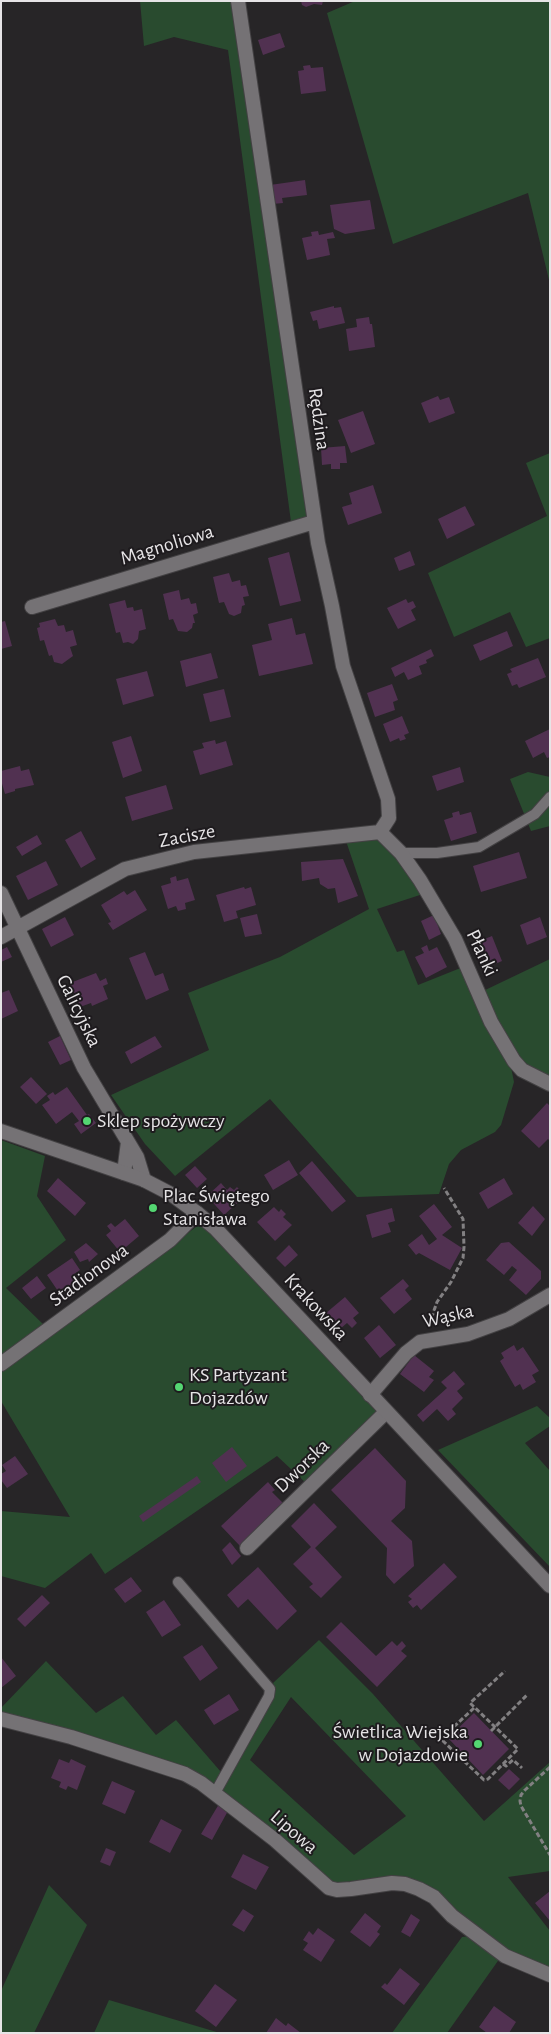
<!DOCTYPE html>
<html>
<head>
<meta charset="utf-8">
<style>
	body { margin:0 }
	#map { position:relative; width:551px; height:2034px; overflow:hidden; background:#272527; font-family:"Alegreya Sans",sans-serif }
	canvas { display:block }
	.frame { position:absolute; inset:0; border:2px solid #e6e4e6; pointer-events:none }
</style>
</head>
<body>
<div id="map">
<canvas width="551" height="2034"></canvas>
<div class="frame"></div>
</div>
<script>
const ctx = document.querySelector('canvas').getContext('2d');
ctx.lineJoin = 'round';
function paint(path, color) { ctx.fillStyle = color; ctx.fill(path, 'evenodd'); }
const toPath = rows => new Path2D(rows.map(r => 'M' + r).join(''));
function strokePath(path, color, width, dash) { ctx.strokeStyle = color; ctx.lineWidth = width; ctx.lineCap = dash ? 'butt' : 'round'; ctx.setLineDash(dash || []); ctx.stroke(path); }
function write(font, color, halo, rows, align = 'center') {
  ctx.font = font + ' "Alegreya Sans",sans-serif'; ctx.lineWidth = 4; ctx.setLineDash([]); ctx.textBaseline = 'middle'; ctx.strokeStyle = halo; ctx.fillStyle = color; for (const [text, x, y, turn = 0] of rows) {
    ctx.save(); ctx.translate(x, y); ctx.rotate((+turn || 0) * Math.PI / 180); ctx.textAlign = isNaN(turn) ? turn : align; if (halo) ctx.strokeText(text, 0, 0); ctx.fillText(text, 0, 0); ctx.restore();
  }
}
paint(toPath([
	[140,1,234,1,238,46,307,518,291,522,228,50,174,37,144,46],
	[355,1,550,1,550,284,528,193,393,244,327,13],
	[550,453,550,638,526,647,510,612,454,637,428,573,547,516,526,463],
	[528,772,550,777,550,826,531,831,510,779],
	[380,838,399,855,423,894,377,909,397,952,404,950,418,985,463,967,511,1067,514,1082,501,1125,495,1132,461,1150,449,1164,439,1194,357,1197,270,1099,175,1176,145,1144,111,1095,209,1050,188,993,280,957,369,909,346,841],
	[550,959,550,1080,518,1061,481,992],
	[1,1140,45,1156,37,1196,66,1240,6,1288,45,1326,1,1357],
	[200,1224,212,1231,380,1411,307,1484,277,1456,105,1574,91,1553,45,1588,1,1576,1,1511,70,1517,1,1401,1,1372],
	[537,1406,550,1418,550,1426,525,1443,550,1471,550,1567,438,1450],
	[319,1640,373,1694,484,1821,550,1762,550,1871,508,1877,550,1931,550,1972,507,1952,407,1879,389,1876,355,1884,332,1885,221,1791,276,1689,273,1683],
	[291,1697,406,1816,354,1855,250,1760],
	[46,1661,96,1713,123,1696,156,1735,176,1720,221,1772,213,1788,1,1715,1,1708],
	[49,1885,87,1925,34,2033,1,2033,1,1991],
	[472,1936,500,1958,447,2033,392,2033,462,1937],
	[109,2000,220,2033,94,2033]
]), '#294b2f');
paint(toPath([
	[301,1,323,1,322,5,314,4,306,7,302,5],
	[280,33,285,47,263,55,258,40],
	[310,65,311,68,323,67,326,91,301,94,298,71,304,70,303,66],
	[305,180,307,195,282,198,283,203,273,204,270,185],
	[370,200,375,229,345,234,334,229,330,205],
	[318,231,319,235,333,232,335,238,327,239,330,255,307,260,302,238,312,236,311,232],
	[334,306,334,308,341,307,345,323,319,329,317,320,313,321,310,312],
	[369,317,370,324,372,324,375,347,349,351,346,329,357,327,356,319],
	[438,396,440,400,449,397,455,413,429,423,421,403],
	[363,411,375,444,351,453,338,420],
	[345,446,347,463,340,463,340,469,331,469,331,464,322,465,321,448],
	[373,485,382,513,348,525,342,507,352,504,349,493],
	[465,506,475,525,447,539,438,519],
	[410,551,415,565,399,571,394,558],
	[289,552,301,601,280,606,268,558],
	[229,573,232,582,240,580,241,586,246,585,249,596,243,597,245,605,242,606,241,613,234,616,229,614,224,602,219,603,213,577],
	[179,590,181,600,189,598,191,604,196,603,198,613,193,615,195,623,193,623,192,628,187,632,178,631,173,619,169,620,163,594],
	[406,599,408,603,413,601,416,607,411,610,416,620,398,629,387,608],
	[125,600,127,608,133,607,134,611,142,609,146,629,139,631,138,639,133,644,128,642,123,643,120,632,116,633,109,604],
	[292,618,296,635,305,633,313,664,259,676,252,645,272,640,268,624],
	[55,619,58,626,64,625,66,632,73,630,77,645,70,647,73,656,62,664,54,662,52,655,49,656,44,640,40,641,37,628,40,627,39,623],
	[5,621,12,646,1,649,1,622],
	[507,631,513,646,480,661,473,645],
	[431,649,434,656,426,660,427,663,419,666,422,674,408,680,404,672,395,677,391,668],
	[211,653,218,678,186,687,180,661],
	[538,658,546,677,519,688,517,684,512,686,507,674,512,672,510,669],
	[147,671,154,696,123,705,116,679],
	[392,684,398,700,393,702,395,710,375,717,367,693],
	[224,689,231,717,210,722,203,694],
	[402,716,409,733,404,735,406,739,400,741,399,738,390,742,383,724],
	[550,729,550,757,547,758,544,752,533,758,525,741],
	[131,736,142,771,123,778,112,742],
	[215,740,216,744,226,741,233,765,200,775,193,751,204,748,202,743],
	[20,766,21,771,29,769,34,785,15,789,15,791,5,794,1,780,1,771],
	[460,767,464,782,437,791,432,776],
	[166,785,173,809,132,821,125,797],
	[459,811,460,815,471,812,477,833,451,841,444,820,453,817,452,813],
	[81,831,96,859,81,868,65,840],
	[37,835,42,844,22,856,16,847],
	[519,852,527,878,481,892,473,866],
	[343,859,358,896,338,903,335,888,328,889,320,884,319,878,302,881,301,862],
	[46,861,58,885,28,900,16,876],
	[176,876,177,881,188,878,195,900,185,903,186,909,178,911,176,906,168,909,161,886,171,883,170,878],
	[244,887,245,889,251,887,256,905,236,911,238,918,224,922,216,895],
	[135,890,147,910,113,930,108,923,111,922,101,905,124,891,127,895],
	[257,914,262,934,245,937,240,918],
	[434,915,441,934,429,940,421,921],
	[65,917,74,935,51,947,42,929],
	[540,917,547,937,527,945,520,925],
	[492,936,502,961,486,968,475,943],
	[427,945,429,951,437,947,447,967,426,978,415,957,424,953,421,948],
	[7,947,12,957,1,962,1,950],
	[145,952,155,976,163,973,169,990,146,1000,129,958],
	[96,973,100,981,106,978,108,984,103,986,108,999,92,1006,91,1003,80,1007,70,983],
	[9,990,18,1011,1,1019,1,993],
	[60,1036,71,1060,60,1065,48,1042],
	[155,1036,162,1047,131,1064,125,1052],
	[31,1077,47,1094,36,1104,20,1087],
	[67,1087,87,1115,89,1114,96,1123,81,1134,74,1124,79,1121,72,1112,56,1124,42,1105,50,1100,47,1096,53,1092,55,1095],
	[547,1103,550,1106,550,1141,548,1139,539,1148,521,1131],
	[289,1160,298,1175,273,1190,264,1175],
	[312,1161,346,1201,332,1212,299,1173],
	[195,1166,207,1179,197,1188,185,1175],
	[58,1178,86,1203,75,1216,47,1191],
	[504,1178,513,1194,488,1209,479,1193],
	[221,1183,227,1190,230,1187,234,1190,237,1187,245,1196,224,1215,207,1196],
	[434,1204,452,1227,442,1235,462,1248,450,1270,419,1253,416,1255,408,1245,422,1234,429,1245,437,1239,419,1216],
	[533,1206,545,1219,532,1236,518,1223],
	[274,1207,279,1212,281,1209,286,1214,283,1217,292,1225,275,1241,257,1222],
	[392,1208,395,1221,388,1223,391,1232,372,1238,366,1215],
	[125,1219,139,1236,120,1252,106,1235,111,1231,107,1226,111,1223,115,1227],
	[509,1242,541,1271,541,1279,526,1295,509,1280,517,1270,512,1266,504,1275,486,1260,501,1243],
	[86,1243,98,1254,89,1262,88,1259,80,1262,74,1252],
	[289,1245,298,1255,285,1267,276,1258],
	[72,1258,80,1270,74,1274,79,1281,60,1294,47,1275],
	[37,1276,46,1288,31,1299,22,1288],
	[403,1279,409,1286,405,1290,412,1299,394,1314,380,1298],
	[345,1297,359,1313,353,1318,357,1323,352,1328,347,1323,340,1329,326,1313],
	[379,1325,396,1345,380,1358,364,1338],
	[514,1345,517,1351,523,1347,539,1371,532,1375,536,1382,523,1390,520,1384,515,1387,500,1361,504,1358,501,1353],
	[414,1355,434,1371,429,1377,434,1380,424,1392,400,1374],
	[454,1371,465,1384,457,1391,463,1398,452,1409,456,1414,448,1421,437,1409,423,1422,417,1415,447,1388,441,1382],
	[232,1447,247,1466,226,1482,212,1463],
	[375,1448,406,1481,405,1508,391,1521,412,1541,414,1566,394,1584,386,1575,387,1548,331,1490],
	[15,1456,28,1474,7,1488,1,1480,1,1474,6,1471,2,1465],
	[197,1476,201,1482,143,1522,139,1516],
	[268,1482,275,1490,272,1492,284,1504,240,1546,221,1526],
	[314,1503,337,1527,315,1548,342,1577,321,1598,309,1587,313,1584,293,1564,311,1547,291,1526],
	[230,1542,241,1556,232,1565,222,1550],
	[444,1563,457,1577,421,1610,417,1605,413,1608,408,1602,412,1599,408,1596],
	[258,1567,297,1611,277,1630,248,1599,238,1608,227,1595],
	[131,1577,142,1591,125,1603,114,1589],
	[42,1595,50,1603,25,1627,17,1619],
	[164,1600,181,1625,162,1637,146,1612],
	[341,1622,376,1656,392,1641,397,1646,402,1641,406,1646,401,1651,407,1656,377,1687,326,1637],
	[202,1645,218,1668,200,1681,183,1657],
	[1,1657,16,1676,1,1688],
	[229,1694,239,1710,214,1725,204,1710],
	[474,1713,509,1749,483,1775,448,1738],
	[59,1759,69,1763,71,1759,86,1766,77,1790,68,1786,66,1790,59,1787,61,1782,51,1778],
	[509,1769,520,1779,509,1790,498,1780],
	[112,1781,135,1791,125,1814,102,1804],
	[219,1804,229,1809,212,1840,201,1834],
	[161,1819,182,1830,170,1853,149,1842],
	[106,1848,116,1852,110,1866,100,1862],
	[243,1854,269,1867,256,1890,231,1877],
	[550,1891,550,1921,535,1903],
	[243,1909,254,1916,244,1932,232,1925],
	[365,1913,381,1926,377,1932,380,1934,370,1947,350,1932],
	[411,1914,420,1920,410,1937,401,1932],
	[318,1928,335,1940,321,1962,303,1950,308,1943,303,1940,309,1931,313,1935],
	[400,1968,420,1984,404,2005,381,1987,385,1983,387,1985],
	[215,1984,237,2000,216,2027,195,2011],
	[494,2006,516,2022,509,2033,487,2033,479,2027],
	[276,2018,286,2026,288,2023,301,2033,266,2033]
]), '#513151');
const service = toPath([
	[401,853,437,853,479,847,535,814,550,797],
	[178,1582,270,1689,269,1696,215,1793]
]);
const minor = toPath([
	[238,1,318,543,332,606,343,666,388,799,389,818,380,832],
	[32,607,314,522],
	[380,832,401,853,420,880,455,939,491,1022,514,1061,522,1070,550,1084],
	[1,893,84,1068,137,1157,144,1180],
	[1,937,125,869,194,852,380,832],
	[124,1173,128,1142],
	[1,1364,170,1240,197,1213],
	[370,1395,406,1353,420,1342,468,1334,509,1319,550,1295],
	[247,1548,386,1412],
	[1,1719,71,1737,185,1774,201,1783,275,1840,329,1888,337,1890,351,1889,392,1883,405,1884,419,1889,434,1897,452,1916,505,1956,550,1975]
]);
const tertiary = toPath([
	[1,1131,144,1180,171,1194,197,1213,215,1228,550,1586]
]);
strokePath(service, '#434143', 12);
strokePath(minor, '#434143', 16);
strokePath(tertiary, '#434143', 16);
strokePath(toPath([
	[429,1325,437,1302,451,1282,463,1258,464,1247,463,1219,444,1188],
	[474,1708,447,1733,443,1741,484,1780,488,1779,518,1749,470,1703,505,1671],
	[491,1731,528,1694],
	[503,1764,506,1766,513,1760,522,1768],
	[550,1767,525,1790,521,1795,520,1801,521,1806,550,1855]
]), '#828082', 3, [5, 2.5]);
strokePath(service, '#757275', 10);
strokePath(minor, '#757275', 14);
strokePath(tertiary, '#757275', 14);
for (const [x, y, r, color] of [
	[87,1121,5,"#54d672"],
	[153,1208,5,"#54d672"],
	[179,1387,5,"#54d672"],
	[478,1744,5,"#54d672"]
]) { const dot = new Path2D(); dot.arc(x, y, r, 0, 2 * Math.PI); ctx.fillStyle = color; ctx.fill(dot); strokePath(dot, '#1e1b1e', 2); }
write('20px', '#e6e4e6', '#1e1b1e', [
	["Rędzina",319,419,82],
	["Magnoliowa",167,545,-17],
	["Zacisze",187,836,-11],
	["Płanki",482,953,65],
	["Galicyjska",79,1011,64],
	["Stadionowa",89,1275,-36],
	["Krakowska",316,1307,47],
	["Wąska",448,1316,-13],
	["Dworska",302,1466,-44],
	["Lipowa",294,1832,41]
]);
write('20px', '#e6e4e6', '#1e1b1e', [
	["Sklep spożywczy",97,1121],
	["Plac Świętego",163,1196],
	["Stanisława",163,1219],
	["KS Partyzant",189,1375],
	["Dojazdów",189,1398],
	["Świetlica Wiejska",468,1732,"right"],
	["w Dojazdowie",468,1755,"right"]
], 'left');
</script>
</body>
</html>
